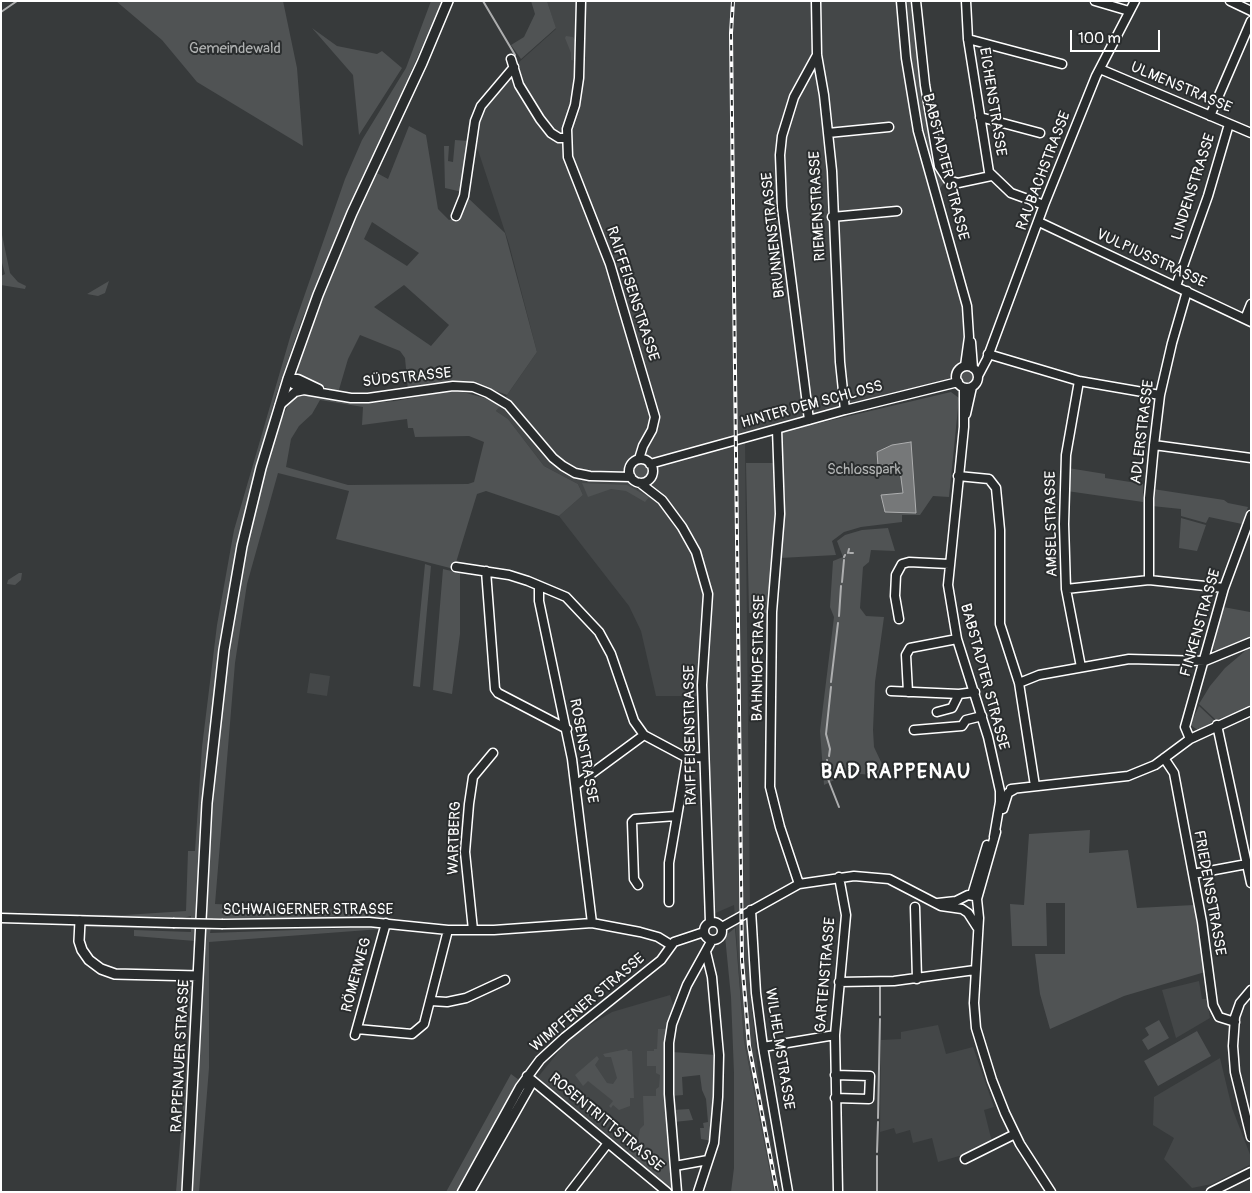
<!DOCTYPE html>
<html>
<head>
<meta charset="utf-8">
<style>
	body { margin:0 }
	#map { position:relative; width:1252px; height:1193px; overflow:hidden; background:#373a3b; font-family:Pangolin,sans-serif }
	canvas { display:block }
	.frame { position:absolute; inset:0; border:2px solid #fff; pointer-events:none }
	.scale { position:absolute; left:1070px; top:30px; width:90px; height:22px; box-sizing:border-box; border:2px solid #fff; border-top:0; padding-left:6px; font-size:15px; line-height:18px; white-space:nowrap; color:#fff; -webkit-text-stroke:4px #2a2d2e; paint-order:stroke }
</style>
</head>
<body>
<div id="map">
<canvas width="1252" height="1193"></canvas>
<div class="frame"></div>
<div class="scale">100 m</div>
</div>
<script>
const ctx = document.querySelector('canvas').getContext('2d');
ctx.lineJoin = 'round';
function paint(path, color) { ctx.fillStyle = color; ctx.fill(path, 'evenodd'); }
const toPath = rows => new Path2D(rows.map(r => 'M' + r).join(''));
function strokePath(path, color, width, dash) { ctx.strokeStyle = color; ctx.lineWidth = width; ctx.lineCap = dash ? 'butt' : 'round'; ctx.setLineDash(dash || []); ctx.stroke(path); }
function write(font, color, halo, rows, align = 'center') {
  ctx.font = font + ' Pangolin,sans-serif'; ctx.lineWidth = 4; ctx.setLineDash([]); ctx.textBaseline = 'middle'; ctx.strokeStyle = halo; ctx.fillStyle = color; for (const [text, x, y, turn = 0] of rows) {
    ctx.save(); ctx.translate(x, y); ctx.rotate((+turn || 0) * Math.PI / 180); ctx.textAlign = isNaN(turn) ? turn : align; if (halo) ctx.strokeText(text, 0, 0); ctx.fillText(text, 0, 0); ctx.restore();
  }
}
paint(toPath([
	[547,1,900,1,906,68,964,306,966,333,963,360,949,378,940,383,742,433,745,441,751,1001,760,1089,781,1192,774,1192,744,1041,734,905,704,918,703,696,656,696,641,631,629,606,559,516,583,495,578,484,544,466,508,419,496,411,537,352,509,244,476,144,476,109,498,81,556,29],
	[310,673,330,676,327,696,307,693],
	[1199,981,1202,999,1207,999,1210,1018,1176,1038,1162,990],
	[670,995,673,1005,666,1055,663,1115,665,1186,541,1082,538,1077,564,1045,580,1031,612,1012],
	[938,1025,946,1054,973,1047,994,1107,984,1110,992,1142,970,1153,938,1162,932,1138,913,1143,910,1130,896,1134,894,1128,880,1132,881,1040,901,1039,901,1032],
	[1220,1058,1232,1108,1251,1157,1251,1164,1212,1184,1192,1188,1164,1159,1174,1138,1153,1125,1154,1097]
]), '#444748');
paint(toPath([
	[116,1,283,1,297,68,303,146,197,82,162,40],
	[431,1,442,1,302,319,275,398,257,468,237,546,220,649,202,803,195,941,134,936,134,930,191,932,191,916,179,919,36,918,33,914,125,915,186,911,188,851,195,851,202,747,217,625,234,530,291,334,345,179,362,140,406,68],
	[531,1,547,1,556,28,521,59,511,45,524,37,535,14],
	[907,1,913,1,925,113,938,167,945,182,940,188,938,188,922,121,912,70],
	[312,28,337,46,377,54,382,51,402,68,359,135,353,75],
	[566,36,573,37,575,40,576,61,571,60,571,53,565,38],
	[409,126,426,135,438,209,449,220,461,215,467,197,505,233,537,352,507,395,478,384,430,386,408,390,405,358,400,351,360,335,348,359,338,393,299,375,298,368,318,310,375,172,388,179],
	[372,222,419,253,407,266,364,239],
	[404,285,449,325,431,346,374,307],
	[455,140,469,141,462,192,445,188,444,146,449,146,448,161,453,162],
	[1,230,10,273,18,282,26,286,25,289,1,285,1,276,5,274,1,259],
	[109,281,105,293,98,296,87,294],
	'960 377a7 7 0 1 1 14 0a7 7 0 1 1-14 0Z',
	[455,390,485,398,500,406,496,411,508,419,544,466,578,484,583,495,559,516,486,491,477,494,454,569,336,539,349,491,278,473,247,584,235,663,215,904,342,909,391,918,213,918,210,933,381,927,381,929,209,942,209,1068,199,1192,190,1192,210,826,222,699,246,542,275,433,290,401,299,395,310,393,339,400,370,403,395,401],
	[320,400,363,407,362,425,407,419,408,428,413,428,415,437,469,436,484,442,474,482,468,484,348,485,286,467,291,439,299,426,312,414],
	[951,392,959,398,949,497,933,496,920,515,902,515,902,522,861,527,844,532,832,541,836,555,780,558,784,513,781,432],
	[746,463,776,463,777,512,768,613,749,613],
	'633 471a8 8 0 1 1 16 0a8 8 0 1 1-16 0Z',
	[1068,468,1105,474,1105,478,1143,484,1143,502,1067,491],
	[582,483,627,485,649,497,645,502,626,491,611,489,588,497],
	[1153,489,1224,500,1228,503,1248,507,1242,524,1209,517,1206,523,1181,516,1181,509,1152,506],
	[1181,518,1206,525,1197,551,1179,548],
	[888,528,895,551,871,550,869,562,863,567,860,608,866,616,884,617,875,682,873,730,874,747,882,764,884,776,849,773,824,785,820,731,834,617,830,607,833,561,843,557,837,541,845,535,862,530],
	[425,564,431,566,420,687,413,686],
	[443,569,460,573,460,634,452,694,433,690],
	[19,573,22,573,21,580,15,585,7,584,8,580],
	[1223,607,1250,612,1250,637,1220,653,1213,649],
	[1251,646,1251,707,1216,720,1199,704,1210,686,1225,668],
	[1199,706,1215,721,1198,730,1190,725],
	[1090,830,1089,853,1128,850,1137,908,1194,905,1205,972,1124,996,1050,1029,1040,994,1035,954,1065,954,1065,903,1046,903,1047,946,1012,946,1010,904,1024,905,1029,834],
	[86,925,148,926,180,927,179,929,86,927],
	[735,928,744,1041,774,1192,731,1192,734,1168,734,1073,731,997,725,936],
	[189,986,194,986,183,1192,176,1192,187,1058],
	[1159,1020,1169,1038,1148,1050,1142,1040,1149,1035,1145,1028],
	[658,1029,667,1029,665,1095,673,1186,670,1189,626,1154,638,1139,640,1129,644,1125,643,1096,656,1096,656,1089,659,1087,660,1075,656,1073,656,1066,647,1066,647,1051,654,1051,654,1049,657,1049],
	[1197,1031,1211,1056,1158,1086,1144,1061],
	[627,1049,628,1051,632,1051,634,1098,630,1098,630,1106,619,1110,613,1105,611,1108,609,1106,613,1101,588,1081,583,1086,575,1075,597,1056,599,1059,595,1065,607,1083,613,1084,617,1078,611,1057,605,1057,603,1054],
	[672,1052,716,1055,712,1141,701,1139,700,1128,704,1128,703,1123,708,1122,706,1099,702,1090,700,1075,682,1077,683,1095,671,1096],
	[511,1074,519,1080,459,1189,457,1192,446,1192],
	[689,1109,693,1120,674,1122,673,1110]
]), '#505354');
const water = toPath([
	[911,442,916,513,885,512,881,495,903,493,899,463,878,466,877,452,892,445,911,442]
]);
paint(water, '#767879');
strokePath(water, '#adaeaf', 1);
strokePath(toPath([
	[483,1,515,55],
	[1,12,17,1],
	[848,553,849,549],
	[850,553,853,553],
	[844,557,845,555],
	[842,582,844,560],
	[839,616,841,586],
	[831,682,838,623],
	[829,756,830,749,826,734,831,687],
	[827,773,827,760],
	[828,779,839,807],
	[880,1015,880,985],
	[878,1118,880,1019],
	[877,1152,878,1122],
	[877,1192,877,1156]
]), '#adaeaf', 2);
const minor = toPath([
	[581,1,579,78,575,105,567,129,568,157,610,264,655,417,652,430,643,446,639,459],
	[816,1,817,55,824,95,832,171,840,362,845,410],
	[901,1,906,58,918,131,967,306,969,337,965,366],
	[916,1,925,85,939,166,948,180,958,183,991,176],
	[966,1,968,39,989,172,1011,193,1044,205],
	[1095,1,1129,11],
	[1230,1,1251,11],
	[968,39,1062,64],
	[511,59,519,85,540,119,551,133,559,138,566,138],
	[1100,69,1251,133],
	[1210,116,1251,21],
	[980,117,1040,133],
	[828,133,889,127],
	[456,216,464,196,475,121,481,106,514,67],
	[832,217,897,211],
	[1039,222,1251,322],
	[1176,286,1208,196,1229,124],
	[1245,319,1251,304],
	[971,342,973,368],
	[988,354,1079,381,1160,395],
	'956 377a11 11 0 1 1 22 0a11 11 0 1 1-22 0Z',
	[978,376,987,359,1044,205,1096,76,1135,1],
	[288,379,293,384,304,390,351,398,368,398,453,386,473,387,488,393,508,405,553,458,563,466,575,473,590,476,631,477],
	[288,379,298,379,319,389],
	[1079,381,1066,455,1064,524,1066,589,1081,667],
	[964,388,964,427,948,585,957,639,988,737,1000,791,1000,802,994,837],
	[280,405,295,392,304,390],
	[966,414,972,387],
	[809,420,782,207,780,155,782,136,794,97,817,55],
	[777,429,780,514,772,612,770,787,780,827,799,884],
	[1154,445,1251,458],
	'629 471a12 12 0 1 1 24 0a12 12 0 1 1-24 0Z',
	[650,464,845,410,958,382],
	[958,476,989,479,996,488,1000,530,1000,624,1019,683,1035,786],
	[640,483,662,500,682,527,696,552,708,594,702,685,710,922],
	[456,567,509,575,528,581,566,597,599,632,611,654,634,721,644,735,687,758,703,757],
	[486,571,495,689,498,693,567,729],
	[1149,580,1149,498,1154,445,1160,395,1172,343,1187,291],
	[539,586,539,601,572,759,592,923],
	[1066,589,1149,580,1224,588],
	[899,619,895,596,896,575,902,564,909,562,949,564],
	[1019,683,1039,675,1129,659,1205,661,1251,642],
	[891,691,959,694],
	[908,692,906,655,910,648,957,639],
	[937,712,952,708,959,694,975,692],
	[1217,725,1251,883],
	[914,730,962,726,966,720,982,716],
	[1190,739,1185,727,1224,588,1251,515],
	[1164,758,1174,773,1202,922,1213,1005,1219,1017,1235,1022],
	[576,785,644,735],
	[1011,789,1128,776,1155,765,1190,739,1251,711],
	[1003,809,1008,793,1015,789],
	[996,832,977,899,979,918,974,1003,976,1028,992,1080,1005,1113,1020,1144,1051,1192],
	[1193,874,1247,864],
	[638,885,634,879,632,822,635,819,676,816],
	[972,895,987,845],
	[669,902,669,863,687,758],
	[938,903,956,901,968,895,974,896],
	[915,907,917,979],
	[751,910,756,993,763,1047,788,1192],
	[1,918,173,923],
	'704 931a9 9 0 1 1 18 0a9 9 0 1 1-18 0Z',
	[223,924,369,922,448,930,494,930,592,923,640,932,658,937,671,945],
	[722,927,799,884,854,876,889,879,941,906,962,909,968,913,977,927],
	[473,930,465,852,469,804,473,777,493,753],
	[839,982,894,981,975,970],
	[1251,990,1240,1003,1235,1017,1233,1046,1235,1072,1251,1137],
	[431,1001,447,1002,466,998,505,980],
	[357,1029,412,1034,424,1024,448,930],
	[355,1035,386,923],
	[763,1047,835,1035],
	[527,1076,667,1192],
	[835,1098,869,1099,870,1076,835,1075],
	[965,1159,1015,1134],
	[675,1166,708,1160],
	[462,1192,520,1087,540,1060,565,1037,661,960,674,942,704,932],
	[470,1192,533,1081],
	[570,1192,608,1143],
	[677,1192,669,1094,669,1043,672,1024,687,985,712,940],
	[698,1192,714,1143,718,1097,719,1055,712,977,706,952],
	[838,1192,835,1035,846,915,839,877],
	[1211,1192,1251,1172]
]);
const major = toPath([
	[80,921,79,941,82,950,89,960,101,969,115,974,198,976],
	[187,1192,207,803,224,650,242,546,261,468,288,379,318,295,352,213,422,63,448,1]
]);
strokePath(minor, '#fff', 11);
strokePath(major, '#fff', 12);
strokePath(minor, '#2a2d2e', 8);
strokePath(major, '#2a2d2e', 9);
const rail = toPath([
	[733,1,731,33,742,960,749,1046,777,1192]
]);
strokePath(rail, '#fff', 4);
strokePath(rail, '#2a2d2e', 2, [5.5]);
const minorBridge = toPath([
	[173,923,223,924]
]);
strokePath(minorBridge, '#fff', 11, []);
strokePath(minorBridge, '#2a2d2e', 8);
write('15px', '#b0b2b2', '#2a2d2e', [
	["Gemeindewald",235,49],
	["Schlosspark",864,470]
]);
write('15px', '#fff', '#2a2d2e', [
	["ULMENSTRASSE",1181,88,23],
	["EICHENSTRASSE",992,102,81],
	["BABSTADTER STRASSE",945,167,76],
	["RAUBACHSTRASSE",1044,171,-69],
	["LINDENSTRASSE",1194,187,-72],
	["RIEMENSTRASSE",818,206,-93],
	["BRUNNENSTRASSE",774,235,-96],
	["VULPIUSSTRASSE",1151,259,25],
	["RAIFFEISENSTRASSE",632,294,72],
	["SÜDSTRASSE",407,378,-6],
	["HINTER DEM SCHLOSS",812,405,-15],
	["ADLERSTRASSE",1143,432,-83],
	["AMSELSTRASSE",1052,524,-91],
	["FINKENSTRASSE",1201,623,-74],
	["BAHNHOFSTRASSE",759,658,-89],
	["BABSTADTER STRASSE",984,677,75],
	["RAIFFEISENSTRASSE",691,735,-91],
	["ROSENSTRASSE",583,751,80],
	["WARTBERG",455,838,-88],
	["FRIEDENSSTRASSE",1209,893,80],
	["SCHWAIGERNER STRASSE",308,910],
	["RÖMERWEG",357,975,-75],
	["GARTENSTRASSE",826,975,-85],
	["WIMPFENER STRASSE",588,1003,-40],
	["WILHELMSTRASSE",779,1049,81],
	["RAPPENAUER STRASSE",181,1056,-87],
	["ROSENTRITTSTRASSE",606,1123,40]
]);
ctx.letterSpacing = '1px';
write('bold 20px', '#fff', '#2a2d2e', [
	["BAD RAPPENAU",896,773]
]);
ctx.letterSpacing = '0px';
</script>
</body>
</html>
